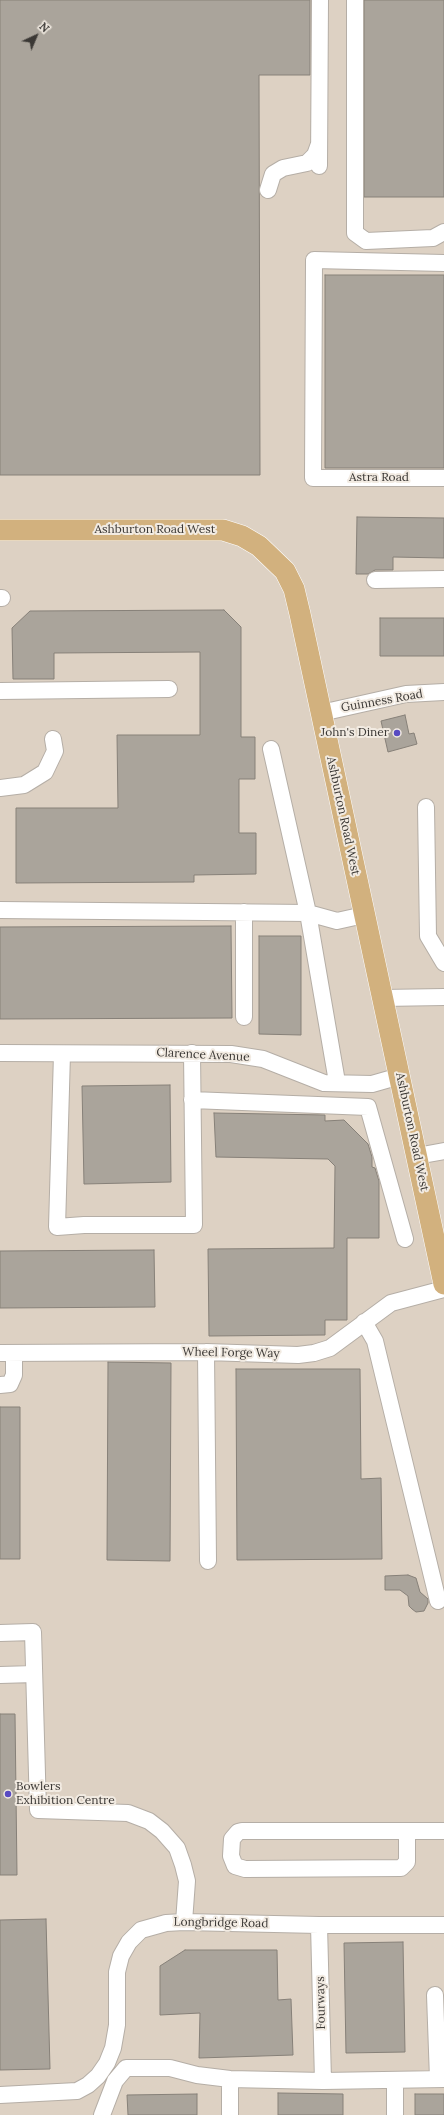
<!DOCTYPE html>
<html>
<head>
<meta charset="utf-8">
<style>
	body { margin:0 }
	#map { position:relative; width:444px; height:2115px; overflow:hidden; background:#e5ded5; font-family:Lora,serif }
	canvas { display:block }
	.north { position:absolute; left:16px; top:16px; width:40px; height:40px; -webkit-text-stroke:3px #f2ebe2; paint-order:stroke; rotate:44deg; font-size:11px; font-weight:700; line-height:16px; text-align:center; color:#3b3835 }
	.north::after { content:''; display:block; margin:auto; width:14px; height:18px; background:#3b3835; clip-path:polygon(50% 0,100% 100%,50% 72%,0 100%) }
</style>
</head>
<body>
<div id="map">
<canvas width="444" height="2115"></canvas>
<div class="north">N</div>
</div>
<script>
const ctx = document.querySelector('canvas').getContext('2d');
ctx.lineJoin = 'round';
function paint(path, color) { ctx.fillStyle = color; ctx.fill(path, 'evenodd'); }
const toPath = rows => new Path2D(rows.map(r => 'M' + r).join(''));
function strokePath(path, color, width, dash) { ctx.strokeStyle = color; ctx.lineWidth = width; ctx.lineCap = dash ? 'butt' : 'round'; ctx.setLineDash(dash || []); ctx.stroke(path); }
function write(font, color, halo, rows, align = 'center') {
  ctx.font = font + ' Lora,serif'; ctx.lineWidth = 4; ctx.setLineDash([]); ctx.textBaseline = 'middle'; ctx.strokeStyle = halo; ctx.fillStyle = color; for (const [text, x, y, turn = 0] of rows) {
    ctx.save(); ctx.translate(x, y); ctx.rotate((+turn || 0) * Math.PI / 180); ctx.textAlign = isNaN(turn) ? turn : align; if (halo) ctx.strokeText(text, 0, 0); ctx.fillText(text, 0, 0); ctx.restore();
  }
}
paint(toPath([
	[0,0,444,0,444,2115,0,2115]
]), '#ddd1c3');
const building = toPath([
	[0,0,310,0,310,75,259,75,260,475,0,475,0,0],
	[364,0,444,0,444,197,364,197,364,0],
	[325,275,444,275,444,468,325,468,325,275],
	[357,517,444,518,444,558,393,557,393,570,375,570,368,574,356,574,357,517],
	[224,610,241,627,241,737,255,737,255,779,239,779,239,833,256,833,256,874,194,875,194,882,16,883,16,808,118,808,117,735,200,735,200,652,54,653,54,679,13,679,12,628,30,611,224,610],
	[380,618,444,618,444,656,380,656,380,618],
	[405,715,409,734,414,733,417,744,388,752,381,721,405,715],
	[231,926,232,1018,0,1019,0,927,231,926],
	[259,936,301,936,301,1035,259,1034,259,936],
	[170,1085,171,1182,84,1184,82,1086,170,1085],
	[214,1113,325,1115,325,1121,344,1120,368,1144,372,1157,372,1167,375,1168,379,1181,379,1238,347,1238,347,1320,325,1320,325,1335,209,1336,208,1249,334,1248,335,1166,328,1159,216,1157,214,1113],
	[154,1250,155,1307,0,1308,0,1251,154,1250],
	[108,1362,171,1363,170,1561,107,1560,108,1362],
	[236,1369,360,1369,361,1479,381,1478,382,1559,237,1560,236,1369],
	[0,1407,20,1407,20,1559,0,1559,0,1407],
	[408,1575,416,1578,420,1592,428,1599,428,1603,424,1611,416,1612,412,1609,409,1606,408,1596,400,1590,385,1590,385,1576,408,1575],
	[0,1714,15,1714,17,1875,0,1875,0,1714],
	[46,1919,50,2069,0,2070,0,1920,46,1919],
	[403,1942,405,2052,346,2053,344,1943,403,1942],
	[185,1950,277,1950,278,2000,291,1999,293,2055,199,2058,200,2013,160,2015,160,1966,185,1950],
	[278,2093,343,2094,343,2115,278,2115,278,2093],
	[197,2094,197,2115,128,2115,127,2095,197,2094],
	[415,2094,444,2094,444,2115,415,2115,415,2094]
]);
paint(building, '#aaa49b');
strokePath(building, '#878179', 1);
const minor = toPath([
	[355,0,355,233,366,241,433,238,444,232],
	[319,166,320,0],
	[268,190,273,174,283,168,307,163,315,155,319,144],
	[444,263,314,260,313,478,444,478],
	[375,580,444,579],
	[0,598,2,598],
	[0,691,169,689],
	[321,713,406,694,444,692],
	[271,749,308,913,337,921,364,915],
	[0,788,24,785,45,772,55,751,53,739],
	[426,807,428,936,444,963],
	[0,910,308,913,337,1082],
	[382,998,444,997],
	[244,1017,244,912],
	[0,1053,231,1054,263,1059,324,1083,372,1084,400,1076],
	[62,1054,57,1227,84,1225,194,1225,192,1053],
	[192,1100,368,1107,405,1239],
	[417,1156,444,1151],
	[364,1322,375,1341,438,1601],
	[206,1352,208,1561],
	[0,1353,206,1352,298,1355,314,1353,330,1348,391,1303,444,1289],
	[0,1385,10,1384,14,1375,14,1353],
	[0,1633,33,1632,38,1810,128,1813,149,1821,162,1831,177,1848,183,1865,187,1881,184,1922],
	[0,1675,34,1674],
	[407,1831,407,1862,401,1868,245,1869,235,1866,231,1856,232,1839,238,1832,242,1831,444,1831],
	[319,1925,323,2081],
	[435,1995,438,2079],
	[0,2095,77,2091,88,2085,98,2076,107,2063,113,2048,117,2025,117,1972,121,1956,129,1942,141,1930,166,1923,184,1922,319,1925,444,1925],
	[102,2115,115,2081,126,2068,170,2068,197,2075,230,2079,323,2081,444,2079],
	[230,2115,230,2079],
	[395,2115,395,2080]
]);
const major = toPath([
	[0,530,223,530,242,536,259,546,285,571,294,589,300,614,444,1284]
]);
strokePath(minor, '#b5aea6', 18);
strokePath(major, '#fff', 22);
strokePath(minor, '#fff', 16);
strokePath(major, '#d2b17e', 21);
for (const [x, y, r, color] of [
	[397,733,4,"#584ac2"],
	[8,1794,4,"#584ac2"]
]) { const dot = new Path2D(); dot.arc(x, y, r, 0, 2 * Math.PI); ctx.fillStyle = color; ctx.fill(dot); strokePath(dot, '#f2ebe2', 1.5); }
write('12px', '#3b3835', '#f2ebe2', [
	["Astra Road",379,478],
	["Ashburton Road West",155,530],
	["Guinness Road",382,701,-10],
	["Ashburton Road West",343,816,78],
	["Clarence Avenue",203,1055,3],
	["Ashburton Road West",412,1132,78],
	["Wheel Forge Way",231,1353,1],
	["Longbridge Road",221,1923,1],
	["Fourways",321,2003,-91]
]);
write('12px', '#3b3835', '#f2ebe2', [
	["John's Diner",389,733],
	["Bowlers",16,1787,"left"],
	["Exhibition Centre",16,1801,"left"]
], 'right');
</script>
</body>
</html>
